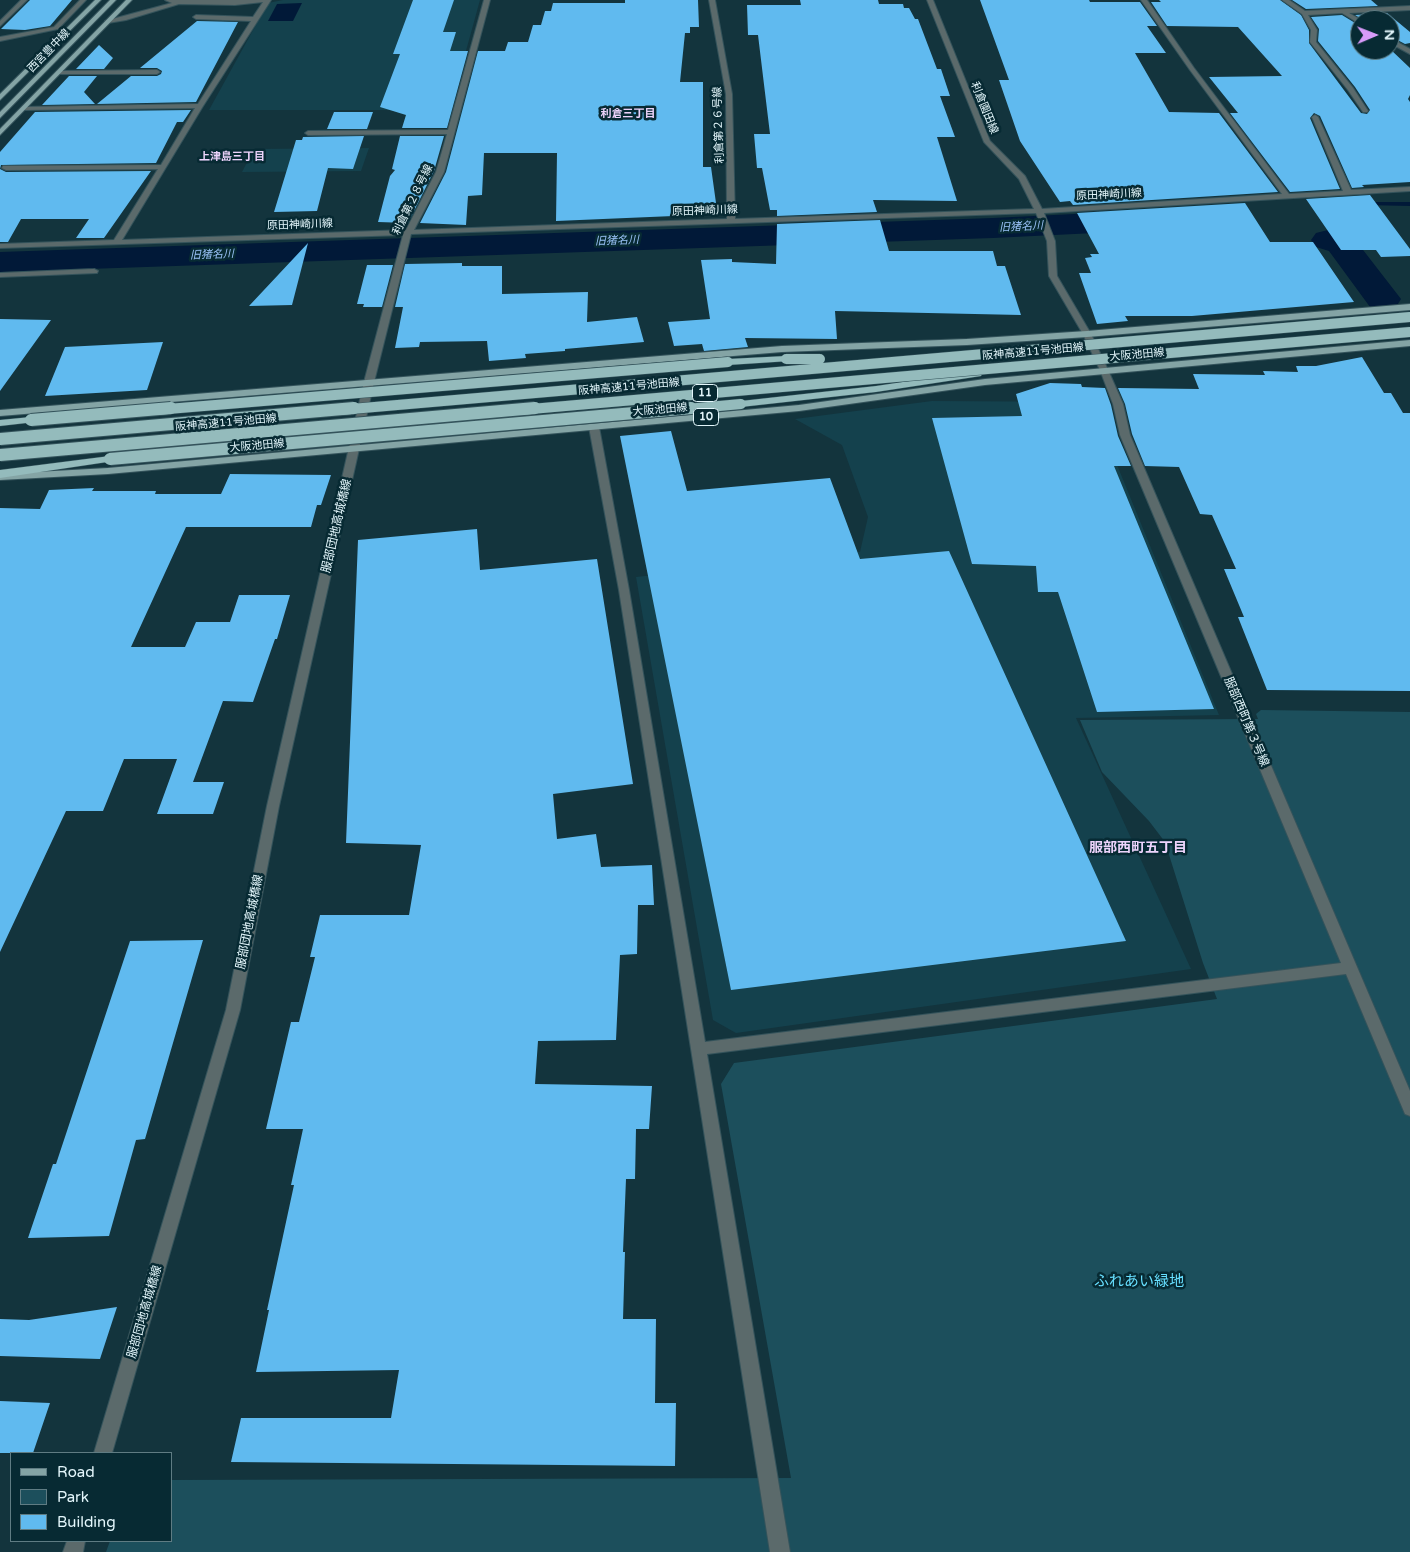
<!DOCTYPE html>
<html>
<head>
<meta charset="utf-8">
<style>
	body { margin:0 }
	#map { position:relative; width:1410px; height:1552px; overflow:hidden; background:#13343d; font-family:"Varela Round",sans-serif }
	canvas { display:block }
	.legend { position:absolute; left:10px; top:1452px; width:162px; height:90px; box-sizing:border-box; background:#072a33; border:1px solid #5f7c83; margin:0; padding:6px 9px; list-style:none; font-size:15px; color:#e3f6fb }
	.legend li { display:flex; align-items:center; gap:10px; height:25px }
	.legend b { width:25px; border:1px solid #5f7c83 }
	.north { position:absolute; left:1350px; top:10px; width:50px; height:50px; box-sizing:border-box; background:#072a33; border:1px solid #5f7c83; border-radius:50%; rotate:89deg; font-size:14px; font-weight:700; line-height:20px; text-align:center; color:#e3f6fb }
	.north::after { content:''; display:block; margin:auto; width:18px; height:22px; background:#d79bf9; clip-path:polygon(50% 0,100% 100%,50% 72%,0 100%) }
</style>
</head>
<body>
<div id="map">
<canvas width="1410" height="1552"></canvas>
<ul class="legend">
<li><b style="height:6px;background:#84a4a5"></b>Road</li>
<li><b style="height:14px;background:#1c4f5c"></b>Park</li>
<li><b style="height:14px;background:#60baef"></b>Building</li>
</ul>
<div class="north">N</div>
</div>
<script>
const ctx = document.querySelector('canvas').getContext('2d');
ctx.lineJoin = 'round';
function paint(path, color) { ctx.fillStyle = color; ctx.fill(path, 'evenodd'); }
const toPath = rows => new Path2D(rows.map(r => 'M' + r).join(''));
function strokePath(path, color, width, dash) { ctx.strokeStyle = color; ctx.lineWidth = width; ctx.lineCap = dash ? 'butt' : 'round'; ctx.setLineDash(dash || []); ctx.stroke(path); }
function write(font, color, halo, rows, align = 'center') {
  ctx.font = font + ' "Varela Round","Noto Sans JP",sans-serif'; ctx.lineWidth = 5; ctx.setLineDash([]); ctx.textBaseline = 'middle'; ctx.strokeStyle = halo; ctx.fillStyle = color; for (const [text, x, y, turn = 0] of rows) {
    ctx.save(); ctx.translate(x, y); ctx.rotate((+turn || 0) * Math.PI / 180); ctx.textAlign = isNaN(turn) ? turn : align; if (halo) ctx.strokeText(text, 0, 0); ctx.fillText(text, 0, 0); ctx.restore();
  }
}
paint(toPath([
	[283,0,480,0,453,98,422,110,209,110,268,3],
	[369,148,361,171,242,172,254,149],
	[932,401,1099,402,1102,428,1219,715,1076,718,1191,969,736,1033,713,1020,636,577,860,552,868,517,842,445,795,419]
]), '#14414d');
paint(toPath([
	[1261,710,1410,712,1410,1552,106,1552,110,1541,171,1541,171,1480,791,1478,721,1084,734,1063,1217,999,1203,963,1165,842,1149,821,1102,772,1080,720,1258,719,1256,714]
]), '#1c4f5c');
paint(toPath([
	[302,3,293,21,268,21,277,4]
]), '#011938');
paint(toPath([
	[1363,202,1410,202,1410,206,1365,205,1362,203,1363,202]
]), '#011938');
paint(toPath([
	[1156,210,1168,213,1172,220,1168,227,1156,230,993,238,0,272,0,252,993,218,1156,210],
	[1328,230,1353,237,1401,299,1396,307,1383,310,1370,307,1329,251,1316,247,1311,240,1316,233,1328,230]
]), '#011938');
paint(toPath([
	[30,0,72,0,50,26,25,30,1,29],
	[413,0,454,0,443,32,456,32,450,51,468,51,447,128,402,128,406,115,380,107,400,54,393,54],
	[625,0,698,0,699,27,690,27,690,33,685,33,680,82,703,82,703,167,711,167,716,203,696,204,697,215,556,221,557,153,484,153,482,195,468,196,466,225,420,223,446,172,478,51,505,51,508,42,528,42,533,25,541,25,545,11,551,11,553,3,625,3],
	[800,0,878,0,879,4,903,4,904,8,909,8,915,19,918,19,937,69,941,69,950,96,940,96,955,137,937,137,957,201,873,200,877,212,777,216,777,210,770,210,762,168,757,168,754,134,770,134,758,35,748,35,747,5,801,5],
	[980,0,1089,0,1090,2,1140,2,1157,26,1147,26,1166,53,1135,53,1169,112,1219,113,1278,192,1073,205,1070,201,1060,202,1020,141,999,80,1009,80],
	[1159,0,1280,0,1301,15,1309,30,1309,43,1361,113,1367,114,1370,110,1355,87,1318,41,1319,29,1311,17,1342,15,1360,26,1360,50,1390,49,1410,68,1410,95,1408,99,1410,102,1410,182,1362,185,1364,187,1352,188,1320,116,1314,113,1310,118,1340,189,1290,192,1230,113,1238,113,1209,77,1282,76,1238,27,1167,26,1151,2,1161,2],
	[1292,0,1371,0,1378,6,1306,9],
	[1387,13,1410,32,1410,43,1405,44,1390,36,1390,20,1363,20,1355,15],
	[197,21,238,22,196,102,97,104,131,76,157,76,161,74,162,71,157,68,140,68],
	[99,45,113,58,104,69,76,69],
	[69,76,97,76,84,92,95,104,42,105],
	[191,110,183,122,177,122,156,163,1,165,0,169,6,172,151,171,104,238,76,238,89,219,21,219,8,242,0,242,0,152,35,112],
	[334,112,373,112,367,129,327,129],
	[364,136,353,169,328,168,317,211,274,212,296,140,302,140,303,137],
	[400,136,444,136,434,171,408,223,378,222,390,176,395,170,392,169],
	[1370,195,1410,249,1410,256,1381,257,1376,250,1341,250,1306,199],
	[1245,203,1270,242,1313,242,1354,302,1192,316,1125,316,1128,321,1097,324,1079,273,1091,273,1085,258,1092,257,1090,254,1099,254,1077,213],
	[880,220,889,251,993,251,997,266,1005,266,1021,315,835,311,837,339,745,338,748,347,704,351,702,344,674,346,668,322,710,319,701,260,732,259,732,262,776,264,777,224],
	[308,243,292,305,249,306],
	[462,263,462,266,502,266,502,294,588,292,587,322,637,317,644,342,565,349,565,351,525,354,526,358,489,361,487,341,420,342,419,347,395,348,403,307,395,307,405,264],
	[367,265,393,265,382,307,363,307,364,304,357,304],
	[0,319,51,320,0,391],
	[163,342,147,390,45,396,65,347],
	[1362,357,1384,393,1391,393,1403,413,1410,413,1410,691,1267,690,1238,617,1244,617,1224,569,1236,569,1212,515,1200,514,1179,467,1145,466,1132,434,1125,404,1118,388,1199,389,1193,374,1265,375,1263,371,1298,372,1296,366,1316,366],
	[1050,383,1081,384,1082,387,1105,388,1111,405,1118,436,1131,466,1114,466,1214,709,1097,712,1058,592,1038,592,1036,566,972,564,932,418,1022,416,1016,394],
	[671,431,687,491,830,478,860,559,949,551,1126,941,731,990,620,436],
	[230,474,331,475,321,505,317,505,311,527,186,527,131,647,185,647,196,622,230,622,239,595,290,595,277,639,275,639,253,702,223,701,193,782,224,782,213,814,157,814,177,759,124,759,103,811,66,811,0,952,0,508,40,509,49,490,94,488,92,491,156,491,155,494,221,494],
	[477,529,480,570,597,559,633,784,553,794,557,839,596,834,601,867,652,865,654,905,638,905,637,954,620,955,616,1040,538,1041,535,1084,652,1086,649,1129,636,1129,635,1179,626,1179,623,1252,625,1252,623,1319,656,1319,655,1403,676,1403,675,1466,231,1462,241,1418,391,1418,399,1370,256,1372,269,1310,267,1310,294,1185,291,1185,303,1129,266,1129,291,1022,299,1022,315,957,310,957,320,915,409,915,421,845,346,843,358,540],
	[203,940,145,1139,136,1140,109,1236,28,1238,53,1164,56,1164,130,941],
	[117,1307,100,1359,0,1356,0,1319,29,1320],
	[0,1401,50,1403,33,1453,0,1453]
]), '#60baef');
const minor = toPath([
	[21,0,27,0,0,26,0,21,21,0],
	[80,0,86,0,58,29,0,41,0,37,54,27,80,0],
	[165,0,271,0,203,106,122,240,406,230,436,172,447,134,308,135,305,133,308,131,448,130,484,0,490,0,444,172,414,230,727,219,726,94,709,0,715,0,732,94,735,219,1034,209,1019,179,984,142,927,0,933,0,990,141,1025,176,1042,209,1282,194,1190,70,1141,0,1147,0,1194,68,1289,194,1343,191,1312,117,1315,115,1318,117,1351,190,1410,187,1410,191,1044,213,1055,241,1057,276,1091,334,1108,370,1123,404,1130,435,1410,1091,1410,1116,1405,1114,1346,974,707,1054,790,1552,770,1552,619,590,589,427,591,425,597,425,599,427,629,590,705,1042,1341,963,1120,435,1113,404,1100,370,1083,334,1049,276,1047,241,1036,213,411,234,374,382,279,806,240,1010,112,1453,94,1453,226,1010,267,806,364,382,403,235,0,248,0,244,114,240,158,169,6,170,2,168,3,166,161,165,195,108,24,110,22,109,22,107,198,104,251,21,196,19,193,17,196,15,253,17,263,2,235,5,179,4,126,20,108,23,105,21,172,3,165,0],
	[1282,0,1289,0,1305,11,1410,6,1410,10,1349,13,1361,20,1360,24,1342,13,1308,15,1317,30,1316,42,1353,88,1368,111,1367,112,1363,112,1348,90,1310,42,1311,30,1302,14,1282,0],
	[1390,38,1410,49,1410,54,1390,43,1390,38],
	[58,71,157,70,160,72,157,74,56,74,56,72,58,71],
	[94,269,98,271,97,273,0,277,0,273,94,269],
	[67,1541,85,1541,83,1552,63,1552,67,1541]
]);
const major = toPath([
	[95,0,101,0,0,100,0,94,95,0],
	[110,0,116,0,0,118,0,112,110,0],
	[126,0,132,0,0,135,0,129,126,0],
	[1410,304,1410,310,1087,337,967,345,782,352,0,416,0,410,782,346,967,339,1087,331,1410,304],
	[1410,340,1410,346,985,385,799,411,108,474,0,480,0,474,108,468,799,405,985,379,1410,340]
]);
const highway = toPath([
	[786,356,790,357,791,359,790,361,728,365,723,362,728,359,786,356],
	[977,371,981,372,982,374,981,376,876,392,741,407,735,404,741,401,876,386,977,371],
	[31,417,37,420,35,422,0,426,0,420,31,417],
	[110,456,116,459,114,461,0,478,0,470,110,456]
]);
strokePath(minor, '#34535b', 2);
strokePath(major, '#34535b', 2);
strokePath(highway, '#34535b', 1);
paint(minor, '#5b6a6b');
paint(major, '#84a4a5');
paint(highway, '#94bbbc');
const highwayBridgeFar1 = toPath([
	[786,359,820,359],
	[156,410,728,362],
	[340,410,1410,317],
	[520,410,1410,332],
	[676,410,741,404]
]);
const highwayBridge = toPath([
	[31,420,171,408],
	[0,439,354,408],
	[0,455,535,408],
	[110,459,691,408]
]);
strokePath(highwayBridgeFar1, '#34535b', 11, []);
strokePath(highwayBridge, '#34535b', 14, []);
strokePath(highwayBridgeFar1, '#94bbbc', 10);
strokePath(highwayBridge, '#94bbbc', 12);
write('11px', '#e3f6fb', '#072a33', [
	["西宮豊中線",49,51,-46],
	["利倉園田線",984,108,68],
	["利倉第２６号線",719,125,-92],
	["原田神崎川線",1109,195,-3],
	["利倉第２８号線",413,200,-64],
	["原田神崎川線",705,211,-2],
	["原田神崎川線",300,225,-2],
	["阪神高速11号池田線",1033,352,-5],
	["大阪池田線",1137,355,-5],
	["阪神高速11号池田線",629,387,-5],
	["大阪池田線",660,410,-5],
	["阪神高速11号池田線",226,423,-5],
	["大阪池田線",257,446,-5]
]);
write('bold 11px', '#ecd3fb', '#072a33', [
	["利倉三丁目",628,114],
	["上津島三丁目",232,157]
]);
write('italic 11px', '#9ac2f7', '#072a33', [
	["旧猪名川",1021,227,-3],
	["旧猪名川",617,241,-2],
	["旧猪名川",212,255,-2]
]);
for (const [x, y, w] of [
	[705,393,25],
	[706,417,25]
]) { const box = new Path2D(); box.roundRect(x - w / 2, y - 8.5, w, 17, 4); ctx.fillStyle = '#072a33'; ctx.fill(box); strokePath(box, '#e3f6fb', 1); }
write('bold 11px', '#e3f6fb', null, [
	["11",705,393],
	["10",706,417]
]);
write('12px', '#e3f6fb', '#072a33', [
	["服部団地高城橋線",337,526,-77],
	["服部西町第３号線",1246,722,67],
	["服部団地高城橋線",250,922,-79],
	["服部団地高城橋線",145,1312,-74]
]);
write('bold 14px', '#ecd3fb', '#072a33', [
	["服部西町五丁目",1138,848]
]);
write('15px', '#67dfff', '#072a33', [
	["ふれあい緑地",1139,1282]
]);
</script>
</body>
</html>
